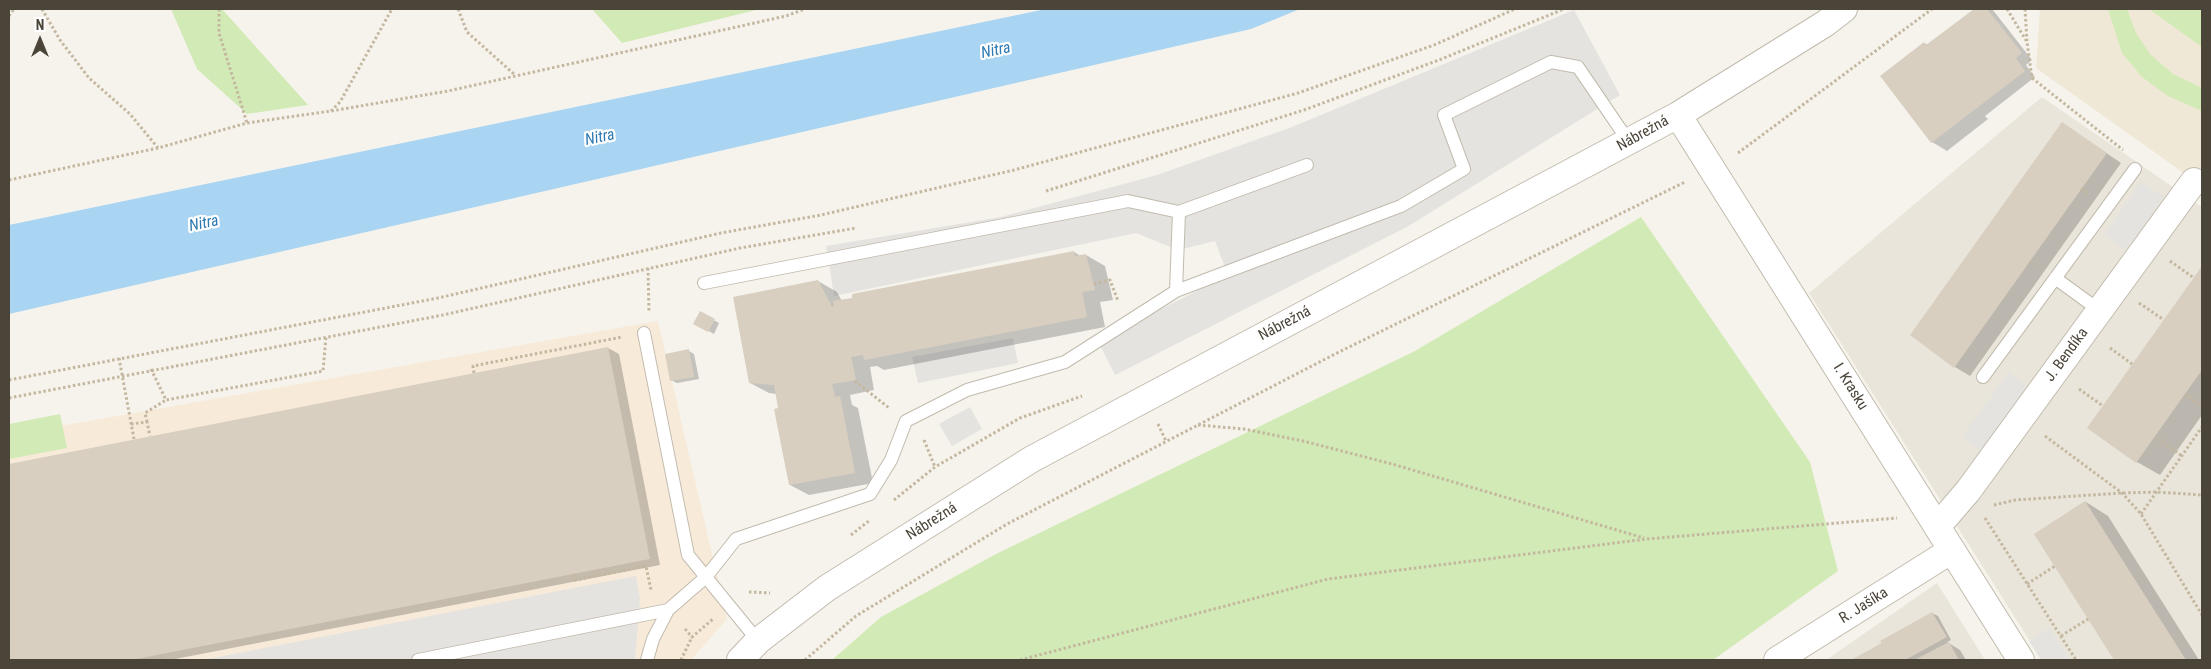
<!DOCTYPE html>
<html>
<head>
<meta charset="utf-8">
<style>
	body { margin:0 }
	#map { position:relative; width:2211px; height:669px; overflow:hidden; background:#f6f3ec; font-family:"Roboto Condensed",sans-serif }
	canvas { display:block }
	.frame { position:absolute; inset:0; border:10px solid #4b4439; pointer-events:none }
	.north { position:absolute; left:15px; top:15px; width:50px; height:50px; -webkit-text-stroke:4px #fff; paint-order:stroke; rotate:0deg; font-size:14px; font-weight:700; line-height:20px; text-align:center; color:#4b4439 }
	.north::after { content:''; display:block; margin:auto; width:18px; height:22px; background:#4b4439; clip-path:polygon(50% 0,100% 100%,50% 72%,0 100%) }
</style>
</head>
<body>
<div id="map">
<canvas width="2211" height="669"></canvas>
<div class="frame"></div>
<div class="north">N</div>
</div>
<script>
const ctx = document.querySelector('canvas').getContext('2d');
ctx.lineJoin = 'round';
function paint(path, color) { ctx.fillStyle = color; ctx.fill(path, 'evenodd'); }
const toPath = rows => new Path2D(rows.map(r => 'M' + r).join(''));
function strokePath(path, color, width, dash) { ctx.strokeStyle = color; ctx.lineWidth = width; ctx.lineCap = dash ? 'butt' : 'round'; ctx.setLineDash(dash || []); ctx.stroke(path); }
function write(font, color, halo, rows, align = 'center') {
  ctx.font = font + ' "Roboto Condensed",sans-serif'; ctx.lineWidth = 4.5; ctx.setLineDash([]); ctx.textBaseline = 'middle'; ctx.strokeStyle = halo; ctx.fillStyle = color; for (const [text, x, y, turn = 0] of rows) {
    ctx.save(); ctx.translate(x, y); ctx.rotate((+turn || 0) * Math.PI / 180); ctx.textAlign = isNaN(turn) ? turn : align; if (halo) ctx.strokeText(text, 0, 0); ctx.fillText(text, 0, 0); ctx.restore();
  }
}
paint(toPath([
	[2042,97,2202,207,2202,660,2042,660,1809,293],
	[1937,583,1985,660,1826,660]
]), '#eae5da');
paint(toPath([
	[658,321,727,619,691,660,9,660,9,435]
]), '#f7ead8');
paint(toPath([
	[2040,9,2202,9,2202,186,2036,68]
]), '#efe8d6');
paint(toPath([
	[171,9,222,9,308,105,247,114,197,69],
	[592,9,760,9,622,43],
	[2108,9,2127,9,2136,33,2150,54,2173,74,2202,88,2202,111,2168,96,2142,77,2122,53],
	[2149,9,2202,9,2202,47],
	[1641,217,1810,462,1838,571,1713,660,832,660,881,617,996,554,1415,351],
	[60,414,67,448,9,459,9,424]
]), '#d2eab5');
paint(toPath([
	[1574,10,1620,95,1407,227,1115,375,1098,341,1228,275,1215,241,1178,250,1136,233,834,296,826,246,1001,217,1157,175,1292,127],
	[2141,182,2164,197,2126,250,2104,235],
	[1013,338,1018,363,918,383,912,357],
	[2009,372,2029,388,1982,452,1962,437],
	[970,407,982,429,952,446,939,424],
	[636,576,640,599,635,660,203,660],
	[2049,628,2070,660,2041,660,2029,641]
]), '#e5e3e0');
paint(toPath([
	[1046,9,1300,9,1251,29,9,314,9,225]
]), '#a9d4f2');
paint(toPath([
	[1976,9,1993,10,2032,60,2026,65,2035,77,1985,116,1988,119,1947,151,1932,142,1924,43,1928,45],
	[2062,123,2121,163,1970,376,1955,367],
	[1074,252,1081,256,1086,255,1105,266,1113,300,1100,302,1105,327,884,370,877,366,870,367,874,390,850,395,852,405,858,408,873,483,809,495,790,485,777,394,769,393,750,383,818,281,837,292,842,301],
	[2202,268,2202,415,2160,475,2137,462,2088,428],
	[701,313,719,323,714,334,695,323],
	[608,348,619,354,660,565,170,660,9,660,9,465],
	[689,351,694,354,699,379,677,383,671,380],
	[2086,502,2108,516,2199,660,2116,660,2036,534],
	[1932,613,1938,616,1951,640,1947,642,1960,650,1966,660,1854,660]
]), '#0003');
paint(toPath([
	[1974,9,1987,9,2022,53,2016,58,2025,71,1931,143,1880,76,1924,42,1926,45],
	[2062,122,2107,153,1954,368,1910,335],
	[1074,251,1075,256,1086,254,1095,290,1082,292,1087,317,864,360,863,355,851,357,856,380,832,384,835,397,840,396,855,473,789,485,774,409,778,408,774,385,749,383,733,297,818,280,832,307,834,306,833,301,852,298,852,294],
	[2202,266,2202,370,2136,463,2087,428],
	[700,311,715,319,708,332,693,324],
	[608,347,650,559,131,660,9,660,9,464],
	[689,349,694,377,670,381,665,354],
	[2085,501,2186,660,2114,660,2034,534],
	[1932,612,1947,637,1905,660,1851,660,1882,643,1880,641],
	[1949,642,1959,660,1914,660]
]), '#d8cfc1');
const service = toPath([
	[2055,278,2099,310],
	[704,283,1128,201,1179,212],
	[1176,291,1179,212,1307,165],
	[644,333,688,555,758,641],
	[1983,377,2135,169],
	[418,660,668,610],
	[647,660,653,639,668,610,706,577,736,539,870,494,891,460,906,421,967,390,1065,362,1176,291,1401,206,1464,169,1444,115,1551,62,1578,67,1629,142]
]);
const minor = toPath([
	[1678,115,2021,660],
	[1937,527,1968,491,2194,181],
	[740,660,758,641,827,588,1032,459,1678,115,1826,23,1844,9],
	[1777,660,1952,550]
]);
strokePath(service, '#c2bbae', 14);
strokePath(minor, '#c2bbae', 28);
strokePath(toPath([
	[42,9,60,40,89,78,130,114,158,148],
	[219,9,219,33,247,123],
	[458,9,467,32,515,75],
	[2007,9,2027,42,2032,78,2123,150],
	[2025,9,2027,41],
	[9,16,14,9],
	[331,111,340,102,392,9],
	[1738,153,1932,9],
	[9,180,158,148,247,123,331,111,448,91,786,16,805,9],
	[2081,189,2089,194],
	[1046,191,1304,110,1439,60,1564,9],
	[2030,261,2038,266],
	[2170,261,2194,278],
	[648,268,649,313],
	[1094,284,1110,280,1118,301],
	[2139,303,2164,320],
	[2110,348,2132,364],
	[119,358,134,439],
	[151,369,166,400,323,371,326,337],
	[474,373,473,366,622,337],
	[9,380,438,298,721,233,821,215,1014,170,1298,93,1434,45,1515,9],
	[855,381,889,408],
	[2079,389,2103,406],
	[2185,394,2202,407],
	[9,398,443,315,740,248,856,228],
	[147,422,145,413,166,400],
	[131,424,147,422,150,436],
	[1158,424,1166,441],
	[1198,425,1244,429,1303,441,1392,464,1644,538],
	[2045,436,2122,493,2141,514,2202,615],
	[2155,436,2182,456],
	[924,440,935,467],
	[894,500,935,467,1020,418,1082,396],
	[1994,505,2015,500,2122,493,2156,492,2202,495],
	[2141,514,2202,427],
	[1985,518,2076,660],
	[851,535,870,520],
	[574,574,575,580,646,566,651,590],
	[2027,584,2055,566],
	[749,592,770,593],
	[685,629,692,637,713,619],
	[2061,636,2088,619],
	[161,655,162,660],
	[681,660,692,637],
	[805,660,856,616,1007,524,1335,354,1685,182],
	[1020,660,1328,579,1647,539,1897,518]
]), '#c4b79f', 3, [2.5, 2.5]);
strokePath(service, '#fff', 12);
strokePath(minor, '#fff', 26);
write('15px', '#4b4439', '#fff', [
	["Nábrežná",1643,134,-29],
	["Nábrežná",1285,324,-28],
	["J. Bendíka",2067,355,-54],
	["I. Krasku",1850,387,58],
	["Nábrežná",932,522,-32],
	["R. Jašíka",1864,606,-32]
]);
write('italic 16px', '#2e7ab2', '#fff', [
	["Nitra",996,51,-12],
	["Nitra",600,138,-12],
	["Nitra",204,224,-12]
]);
</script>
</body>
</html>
